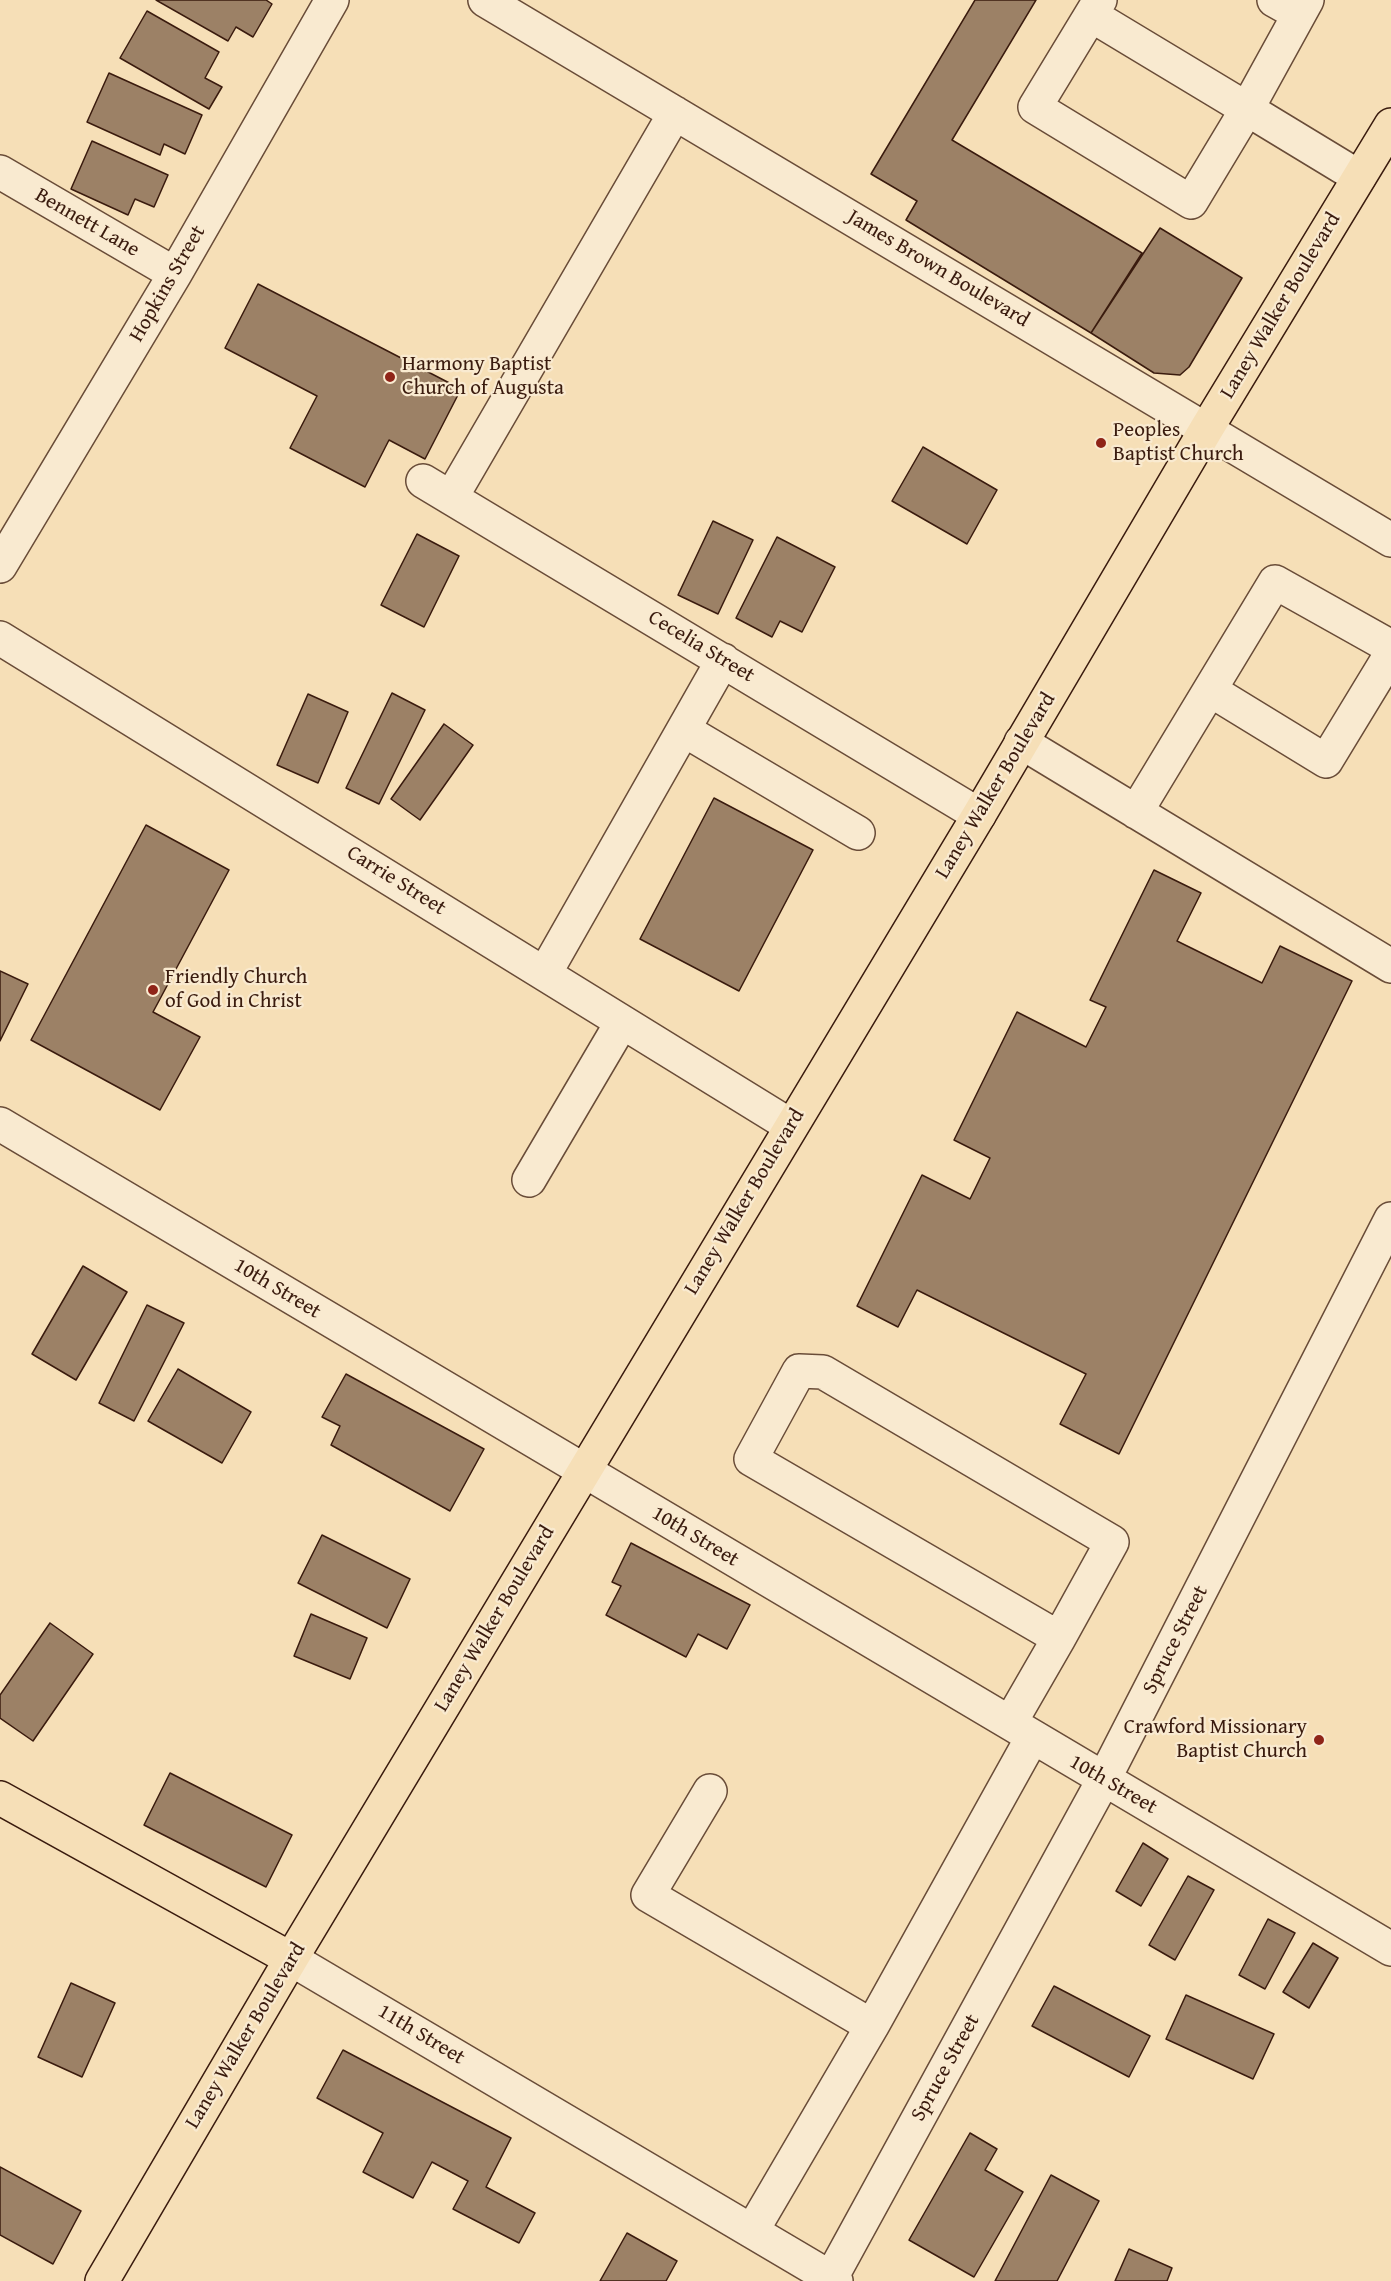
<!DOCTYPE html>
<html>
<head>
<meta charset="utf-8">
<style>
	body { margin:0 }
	canvas { display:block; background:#f6dfb7 }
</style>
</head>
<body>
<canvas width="1391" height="2281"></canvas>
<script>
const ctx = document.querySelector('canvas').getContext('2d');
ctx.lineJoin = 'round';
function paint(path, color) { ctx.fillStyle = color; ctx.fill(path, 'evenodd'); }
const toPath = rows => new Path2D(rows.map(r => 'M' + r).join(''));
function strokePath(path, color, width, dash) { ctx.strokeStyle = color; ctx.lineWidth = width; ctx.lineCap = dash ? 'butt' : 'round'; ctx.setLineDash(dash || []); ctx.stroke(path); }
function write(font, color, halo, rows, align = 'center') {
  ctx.font = font + ' "Gentium Book Plus",serif'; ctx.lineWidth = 4.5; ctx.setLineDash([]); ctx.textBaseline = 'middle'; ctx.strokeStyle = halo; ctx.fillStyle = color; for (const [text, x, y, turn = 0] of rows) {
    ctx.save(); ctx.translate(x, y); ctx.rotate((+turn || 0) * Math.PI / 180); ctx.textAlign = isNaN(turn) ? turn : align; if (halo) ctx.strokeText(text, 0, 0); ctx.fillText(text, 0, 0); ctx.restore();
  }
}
const building = toPath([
	[156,0,266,0,272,4,253,37,236,27,228,41,156,0],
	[975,0,1036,0,952,140,1142,253,1091,333,906,220,917,201,871,174,975,0],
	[147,11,219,52,205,78,222,87,209,109,120,58,147,11],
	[109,73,202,115,185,154,164,144,160,155,87,122,109,73],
	[92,141,168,175,154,207,135,199,128,215,71,189,92,141],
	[1160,228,1242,278,1189,367,1180,375,1154,373,1091,333,1160,228],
	[258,284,461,389,425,459,389,440,365,487,290,448,317,396,225,348,258,284],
	[923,447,997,490,967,544,892,501,923,447],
	[713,521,753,540,718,614,678,595,713,521],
	[417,534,459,556,424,627,381,605,417,534],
	[777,537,835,567,802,632,780,621,772,637,736,618,777,537],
	[392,693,425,710,379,804,346,788,392,693],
	[308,694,348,712,318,783,277,765,308,694],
	[444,724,473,745,420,820,391,799,444,724],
	[714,798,813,850,739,991,640,939,714,798],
	[146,825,229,870,153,1012,200,1037,160,1110,31,1040,146,825],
	[1154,870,1201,893,1177,941,1262,983,1280,946,1352,981,1119,1454,1060,1424,1086,1374,917,1290,898,1327,857,1306,922,1175,970,1199,990,1158,954,1140,1017,1012,1086,1047,1106,1007,1090,1000,1154,870],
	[0,971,28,984,0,1041,0,971],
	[83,1266,127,1292,76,1380,32,1354,83,1266],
	[147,1305,184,1323,134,1421,99,1403,147,1305],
	[178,1369,251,1412,222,1463,148,1421,178,1369],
	[346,1374,484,1449,450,1511,331,1445,340,1426,322,1417,346,1374],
	[322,1535,410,1579,387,1628,298,1583,322,1535],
	[631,1543,750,1605,727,1649,698,1634,686,1657,606,1615,621,1586,612,1582,631,1543],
	[311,1614,367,1638,350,1679,294,1656,311,1614],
	[50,1623,93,1654,33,1741,0,1718,0,1695,50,1623],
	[170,1773,292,1835,266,1887,144,1825,170,1773],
	[1143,1843,1168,1859,1141,1906,1116,1891,1143,1843],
	[1188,1876,1214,1890,1175,1960,1149,1945,1188,1876],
	[1268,1919,1295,1933,1265,1989,1239,1975,1268,1919],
	[1313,1943,1338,1958,1309,2008,1283,1992,1313,1943],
	[71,1983,115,2003,82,2077,38,2057,71,1983],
	[1054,1986,1150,2036,1129,2077,1032,2026,1054,1986],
	[1186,1995,1274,2034,1253,2079,1166,2039,1186,1995],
	[343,2050,511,2138,486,2187,535,2213,519,2243,453,2209,468,2181,432,2162,413,2198,363,2172,383,2133,317,2098,343,2050],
	[970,2133,997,2149,985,2170,1023,2192,974,2277,909,2240,970,2133],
	[0,2167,81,2211,53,2264,0,2235,0,2167],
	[1051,2175,1099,2201,1057,2281,995,2281,1051,2175],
	[627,2233,677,2261,666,2281,600,2281,627,2233],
	[1129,2249,1172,2268,1167,2281,1115,2281,1129,2249]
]);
paint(building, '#9c8166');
strokePath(building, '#3a1b0e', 1.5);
const minor = toPath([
	[485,0,1391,540],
	[1100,0,1035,107,1191,202,1247,109,1359,177],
	[1274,0,1299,14],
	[1091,15,1247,109,1307,0],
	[0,172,175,274],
	[423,481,979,815],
	[451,498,675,113],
	[0,566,175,274,332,0],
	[0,638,791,1126],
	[1210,690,1326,761,1391,654],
	[684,730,858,833],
	[1021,742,1391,966],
	[1136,812,1275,582,1391,647],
	[545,973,723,660],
	[0,1124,1391,1949],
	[529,1180,622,1022],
	[1010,1723,1059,1638,1112,1542,823,1372,799,1371,751,1459,1059,1638],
	[710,1791,648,1895,872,2026],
	[291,1959,836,2281],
	[752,2231,872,2026,1032,1738],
	[831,2278,1104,1779,1391,1219]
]);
const major = toPath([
	[0,1798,291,1959],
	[102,2281,291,1959,979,815,1207,428,1391,125]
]);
strokePath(minor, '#694c38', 36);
strokePath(major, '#3a1b0e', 36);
strokePath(minor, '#f9ead0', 33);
strokePath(major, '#f6dfb7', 33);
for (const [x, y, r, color] of [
	[390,377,6,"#8f2418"],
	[1101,443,6,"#8f2418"],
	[153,990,6,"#8f2418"],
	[1319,1740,6,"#8f2418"]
]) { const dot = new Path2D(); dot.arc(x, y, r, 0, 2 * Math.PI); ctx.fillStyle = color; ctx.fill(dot); strokePath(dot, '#f9ead0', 2); }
write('21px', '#3a1b0e', '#f9ead0', [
	["Bennett Lane",87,223,30],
	["James Brown Boulevard",938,269,31],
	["Hopkins Street",168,284,-60],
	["Laney Walker Boulevard",1281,306,-59],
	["Cecelia Street",701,647,31],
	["Laney Walker Boulevard",996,786,-59],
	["Carrie Street",396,881,32],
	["Laney Walker Boulevard",745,1202,-59],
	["10th Street",277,1289,31],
	["10th Street",695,1537,31],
	["Laney Walker Boulevard",495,1619,-59],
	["Spruce Street",1176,1640,-63],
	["10th Street",1113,1785,30],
	["11th Street",421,2035,31],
	["Laney Walker Boulevard",246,2036,-59],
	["Spruce Street",946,2068,-61]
]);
write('21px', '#3a1b0e', '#f9ead0', [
	["Harmony Baptist",402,365],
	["Church of Augusta",402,389],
	["Peoples",1113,431],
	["Baptist Church",1113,455],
	["Friendly Church",165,978],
	["of God in Christ",165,1002],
	["Crawford Missionary",1307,1728,"right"],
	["Baptist Church",1307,1752,"right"]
], 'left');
</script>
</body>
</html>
